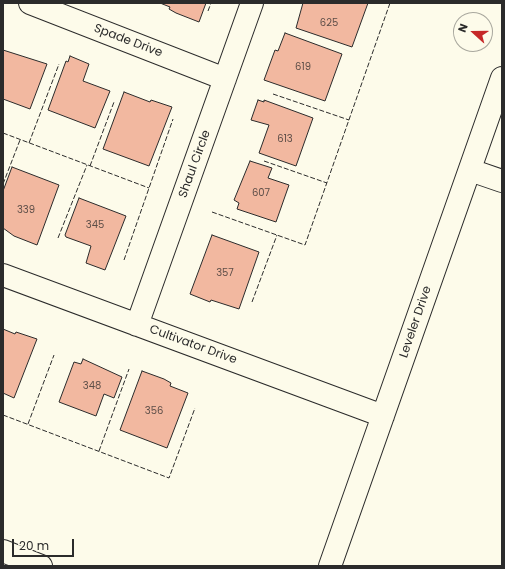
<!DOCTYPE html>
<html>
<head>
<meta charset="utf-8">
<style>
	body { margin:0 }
	#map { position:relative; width:505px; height:569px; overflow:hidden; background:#fdfbea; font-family:Poppins,sans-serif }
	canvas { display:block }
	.frame { position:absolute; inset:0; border:4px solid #2b2b2b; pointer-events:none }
	.north { position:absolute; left:453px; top:12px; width:40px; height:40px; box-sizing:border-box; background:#fdfbea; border:1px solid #a9a89e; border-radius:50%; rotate:291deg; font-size:11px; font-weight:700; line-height:16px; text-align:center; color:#2b2b2b }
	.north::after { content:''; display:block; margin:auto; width:14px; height:18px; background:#c62828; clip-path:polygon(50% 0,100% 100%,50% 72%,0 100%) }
	.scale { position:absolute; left:12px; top:539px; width:62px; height:18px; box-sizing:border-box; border:2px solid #2b2b2b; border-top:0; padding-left:5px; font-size:12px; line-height:14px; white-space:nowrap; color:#2b2b2b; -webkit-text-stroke:3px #fdfbea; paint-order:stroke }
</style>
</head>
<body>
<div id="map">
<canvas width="505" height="569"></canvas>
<div class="frame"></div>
<div class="north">N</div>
<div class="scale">20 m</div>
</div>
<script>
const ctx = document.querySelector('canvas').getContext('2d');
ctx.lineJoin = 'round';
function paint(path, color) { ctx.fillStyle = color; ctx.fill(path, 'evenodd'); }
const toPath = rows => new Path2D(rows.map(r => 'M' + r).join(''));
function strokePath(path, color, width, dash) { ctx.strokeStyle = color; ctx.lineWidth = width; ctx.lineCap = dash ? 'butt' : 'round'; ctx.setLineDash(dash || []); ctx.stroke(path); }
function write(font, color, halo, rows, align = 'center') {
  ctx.font = font + ' Poppins,sans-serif'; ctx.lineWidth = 3; ctx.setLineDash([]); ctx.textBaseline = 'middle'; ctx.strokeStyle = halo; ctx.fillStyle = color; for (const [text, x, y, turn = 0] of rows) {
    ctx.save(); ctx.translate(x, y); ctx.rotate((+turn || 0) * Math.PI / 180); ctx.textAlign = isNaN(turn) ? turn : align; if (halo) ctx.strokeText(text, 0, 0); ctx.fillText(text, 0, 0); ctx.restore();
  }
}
const building = toPath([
	[160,3,206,3,199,22,176,13,169,9,170,7,160,3],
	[303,3,368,3,352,47,296,28,303,3],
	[285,33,342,54,325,101,264,80,275,50,278,51,285,33],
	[3,50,47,64,30,109,3,99,3,50],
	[70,56,89,64,83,81,110,91,95,128,48,110,66,61,68,62,70,56],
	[124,92,150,102,151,100,172,107,149,166,103,149,124,92],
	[258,100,264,102,264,100,313,118,296,166,259,153,269,125,251,120,258,100],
	[250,161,272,168,268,178,289,185,276,222,237,209,239,203,234,200,250,161],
	[12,167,59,185,37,245,14,236,3,228,3,191,12,167],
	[79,198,126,216,105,270,86,263,91,246,66,237,65,235,79,198],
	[212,235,259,252,239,309,211,300,210,302,190,294,212,235],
	[3,329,15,334,16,332,37,339,14,398,3,393,3,329],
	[83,359,122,377,114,398,104,394,96,416,59,402,74,362,81,364,83,359],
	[142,371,164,379,171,383,170,386,188,393,167,448,120,430,142,371]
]);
paint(building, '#f2b8a0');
strokePath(building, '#2b2b2b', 1);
const minor = toPath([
	[30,3,225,79],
	[470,170,502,181],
	[3,275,383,416],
	[137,325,252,3],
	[3,551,41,566],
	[330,566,502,78]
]);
strokePath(minor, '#2b2b2b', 24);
strokePath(minor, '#fdfbea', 22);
strokePath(toPath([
	[208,11,211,3],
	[273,94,349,120],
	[3,133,149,188],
	[29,143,59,64],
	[264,161,327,183],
	[90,166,114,102],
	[3,184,20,140],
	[212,212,305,245,390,3],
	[58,238,87,165],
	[124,260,173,119],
	[252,302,277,235],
	[3,415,169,478,195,408],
	[28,424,54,355],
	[99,451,129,369]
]), '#2b2b2b', 1, [5, 2]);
write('10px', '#5d4e48', null, [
	["625",329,23],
	["619",303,67],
	["613",285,139],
	["607",261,193],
	["339",26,210],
	["345",95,225],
	["357",225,273],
	["348",92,386],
	["356",154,411]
]);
write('12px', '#2b2b2b', '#fdfbea', [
	["Spade Drive",128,41,21],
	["Shaul Circle",195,164,-70],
	["Leveler Drive",416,322,-71],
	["Cultivator Drive",193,345,20]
]);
</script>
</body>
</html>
